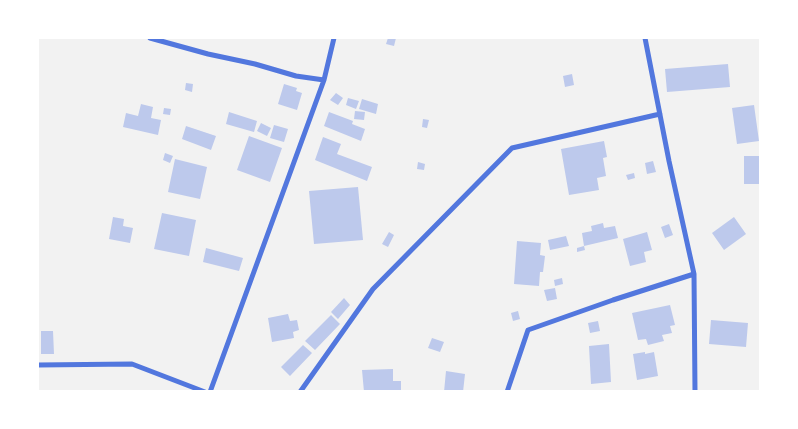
<!DOCTYPE html>
<html>
<head>
<meta charset="utf-8">
<style>
	body { margin:0 }
	#map { position:relative; width:798px; height:429px; overflow:hidden; background:#f2f2f2; font-family:"Playfair Display",serif }
	canvas { display:block }
	.frame { position:absolute; inset:0; border:39px solid #fff; pointer-events:none }
</style>
</head>
<body>
<div id="map">
<canvas width="798" height="429"></canvas>
<div class="frame"></div>
</div>
<script>
const ctx = document.querySelector('canvas').getContext('2d');
ctx.lineJoin = 'round';
function paint(path, color) { ctx.fillStyle = color; ctx.fill(path, 'evenodd'); }
const toPath = rows => new Path2D(rows.map(r => 'M' + r).join(''));
function strokePath(path, color, width, dash) { ctx.strokeStyle = color; ctx.lineWidth = width; ctx.lineCap = dash ? 'butt' : 'round'; ctx.setLineDash(dash || []); ctx.stroke(path); }
paint(toPath([
	[388,38,396,38,394,46,386,44],
	[728,64,730,87,667,92,665,69],
	[572,74,574,85,565,87,563,76],
	[186,83,193,84,192,92,185,90],
	[284,84,297,88,296,91,302,93,297,110,278,104],
	[336,93,343,98,338,105,330,100],
	[348,98,359,101,356,109,346,105],
	[362,99,378,104,376,114,359,109],
	[141,104,153,107,151,118,161,120,158,135,123,127,126,113,138,116],
	[754,105,759,141,737,144,732,108],
	[164,108,171,109,170,115,163,114],
	[355,111,365,112,364,120,354,119],
	[229,112,257,121,254,132,226,124],
	[329,112,353,121,352,124,365,129,361,141,324,126],
	[423,119,429,120,427,128,422,127],
	[261,123,271,128,267,136,257,131],
	[274,125,288,129,284,142,270,138],
	[186,126,216,136,211,150,182,139],
	[249,136,282,148,270,182,237,170],
	[323,137,341,144,337,154,372,167,367,181,315,160],
	[604,141,607,157,603,158,606,176,597,178,599,190,569,195,561,149],
	[165,153,173,156,170,163,163,160],
	[744,156,760,156,760,184,744,184],
	[175,159,207,167,200,199,168,192],
	[653,161,656,172,647,174,645,163],
	[418,162,425,164,424,170,417,169],
	[634,173,635,178,628,180,626,175],
	[358,187,363,240,314,244,309,191],
	[162,213,196,220,189,256,154,249],
	[113,217,124,219,123,226,133,228,130,243,109,239],
	[734,217,746,234,724,250,712,233],
	[603,223,604,228,615,226,618,238,584,246,582,233,592,231,591,226],
	[669,224,673,235,665,238,661,227],
	[389,232,394,235,388,247,382,244],
	[647,232,652,250,644,252,646,262,630,266,623,239],
	[566,236,569,246,550,250,548,240],
	[517,241,541,243,540,255,545,256,543,272,540,272,539,286,514,284],
	[584,246,585,250,577,252,577,248],
	[206,248,243,258,239,271,203,262],
	[562,278,563,284,555,286,554,280],
	[555,288,557,299,547,301,544,290],
	[344,298,350,305,338,319,331,312],
	[670,305,675,325,670,326,672,333,662,335,664,341,648,345,646,339,638,340,632,313],
	[518,311,520,319,513,321,511,313],
	[288,314,290,321,297,320,299,330,293,332,294,338,272,342,268,318],
	[331,315,340,324,315,350,305,341],
	[711,320,748,323,746,347,709,344],
	[598,321,600,331,590,333,588,323],
	[41,331,53,331,54,354,41,354],
	[432,338,444,342,440,352,428,348],
	[609,344,611,382,591,384,589,346],
	[303,345,312,353,290,376,281,367],
	[645,352,645,354,654,352,658,376,637,380,633,354],
	[393,369,393,381,401,381,401,392,364,392,362,370],
	[446,371,465,374,463,392,444,392]
]), '#bdc9ec');
strokePath(toPath([
	[150,38,208,54,255,64,296,76,324,80],
	[645,38,669,161,694,274,695,392],
	[38,365,132,364,205,392],
	[210,392,324,80,334,38],
	[300,392,373,289,512,148,660,114],
	[507,392,528,330,613,300,694,274]
]), '#5277de', 5);
</script>
</body>
</html>
